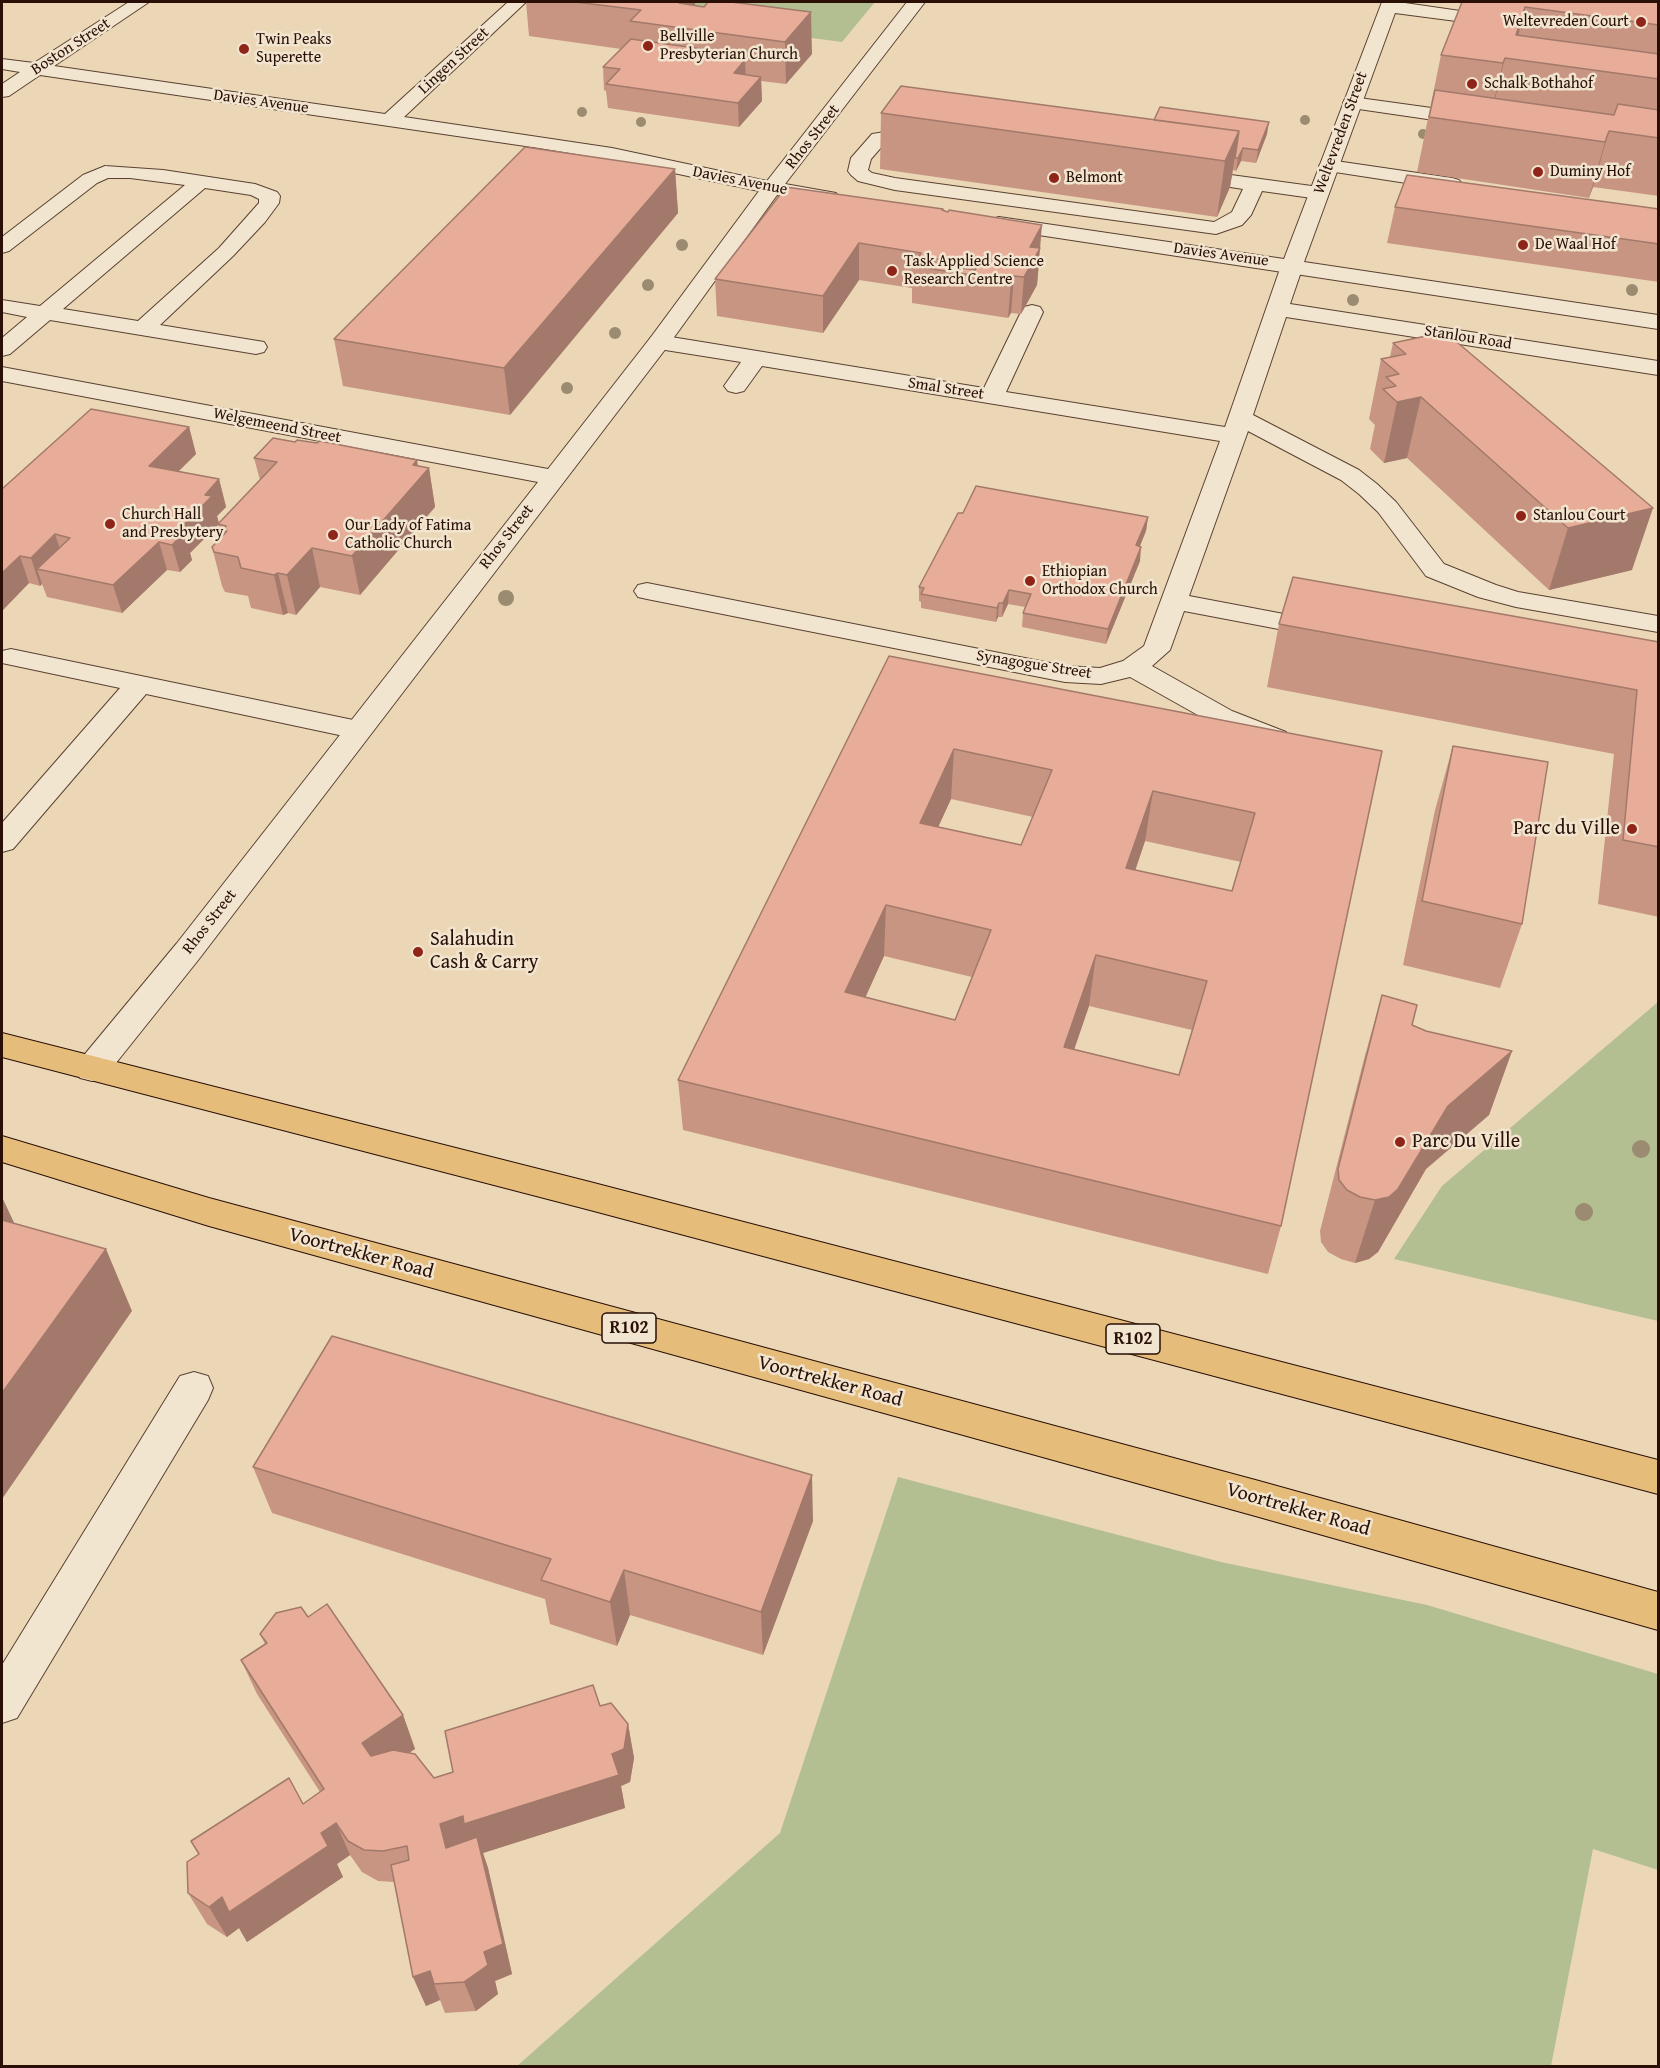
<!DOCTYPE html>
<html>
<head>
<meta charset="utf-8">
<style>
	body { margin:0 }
	#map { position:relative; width:1660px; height:2068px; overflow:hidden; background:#ebd7b6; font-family:"Gentium Book Plus",serif }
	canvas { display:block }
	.frame { position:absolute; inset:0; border:3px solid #290f05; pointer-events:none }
</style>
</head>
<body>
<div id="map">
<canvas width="1660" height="2068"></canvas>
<div class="frame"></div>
</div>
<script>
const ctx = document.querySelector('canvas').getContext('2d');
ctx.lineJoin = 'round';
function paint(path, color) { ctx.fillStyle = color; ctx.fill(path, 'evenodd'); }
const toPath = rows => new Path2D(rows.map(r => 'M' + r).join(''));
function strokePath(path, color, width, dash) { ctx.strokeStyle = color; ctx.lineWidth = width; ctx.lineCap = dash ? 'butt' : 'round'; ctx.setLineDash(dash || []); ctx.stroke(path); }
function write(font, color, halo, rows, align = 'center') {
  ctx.font = font + ' "Gentium Book Plus",serif'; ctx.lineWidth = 5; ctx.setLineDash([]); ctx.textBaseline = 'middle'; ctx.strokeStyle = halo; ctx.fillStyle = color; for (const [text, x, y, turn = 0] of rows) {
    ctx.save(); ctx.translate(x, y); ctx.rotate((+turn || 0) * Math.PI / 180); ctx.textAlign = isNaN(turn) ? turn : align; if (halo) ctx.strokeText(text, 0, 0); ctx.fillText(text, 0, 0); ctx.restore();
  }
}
paint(toPath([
	[574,2,875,2,842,42,569,6],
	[1658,1002,1658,1321,1394,1259,1442,1186],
	[898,1477,1221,1562,1427,1605,1658,1674,1658,1870,1593,1849,1551,2066,517,2066,780,1833]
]), '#b3bf91');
const service = toPath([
	[1352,97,1475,114,1482,116,1485,120,1482,124,1475,126,1345,107,1343,103,1345,99,1352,97],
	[898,130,925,133,932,135,935,139,932,143,925,145,898,142,885,143,871,159,868,170,872,173,895,178,1214,222,1232,212,1243,189,1180,179,1177,175,1180,171,1187,169,1319,187,1326,189,1329,193,1326,197,1319,199,1262,191,1251,215,1242,225,1216,234,895,190,858,181,851,175,848,171,851,158,872,134,898,130],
	[1329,160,1452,178,1459,180,1462,184,1459,188,1452,190,1322,170,1319,166,1322,162,1329,160],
	[105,166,163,170,255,184,277,192,280,196,279,203,265,222,233,256,160,325,264,342,267,347,264,352,256,354,50,320,10,354,2,356,2,338,27,317,2,312,2,300,40,306,185,185,130,178,108,178,97,183,9,251,2,253,2,237,83,175,105,166],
	[205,188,251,195,259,199,259,203,219,248,138,321,63,309,205,188],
	[1292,260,1300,261,1303,266,1290,304,1658,361,1658,375,1286,317,1253,415,1359,470,1377,484,1396,502,1444,564,1496,585,1518,592,1658,616,1658,632,1516,607,1478,597,1426,576,1378,512,1359,494,1341,480,1248,431,1189,596,1326,622,1336,624,1339,630,1336,636,1326,638,1184,611,1170,650,1152,666,1232,711,1286,732,1290,738,1286,744,1276,747,1212,723,1130,677,1101,684,1065,682,647,599,638,597,634,591,638,585,647,583,1065,666,1100,668,1123,661,1144,646,1220,441,762,366,744,391,736,393,728,391,724,386,741,362,659,349,651,347,648,342,651,337,659,335,984,388,1021,312,1024,307,1032,305,1040,307,1043,312,1006,392,1225,427,1281,266,1284,261,1292,260],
	[11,649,358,721,368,724,372,730,368,736,358,739,146,694,13,849,2,852,2,823,120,688,2,663,2,651,11,649],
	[194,1372,208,1376,213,1388,208,1400,17,1718,2,1723,2,1665,180,1376,194,1372]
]);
const minor = toPath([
	[129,2,149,2,54,66,385,114,508,2,526,2,404,117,612,148,767,181,907,2,925,2,785,184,836,193,839,197,836,201,829,203,777,195,667,347,199,959,104,1078,92,1081,80,1078,75,1069,80,1060,177,943,538,482,2,381,2,367,548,469,651,337,759,191,612,160,539,148,40,75,9,96,2,97,2,84,20,72,2,69,2,59,34,63,129,2],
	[1382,2,1398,2,1502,17,1508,18,1511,22,1508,26,1502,27,1395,13,1304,262,1658,315,1658,329,999,229,992,227,989,223,992,219,999,217,1284,259,1382,2]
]);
const primary = toPath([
	[2,1033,590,1182,1658,1460,1658,1494,590,1210,2,1057,2,1033],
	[2,1136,209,1198,1259,1481,1658,1592,1658,1630,1259,1517,209,1226,2,1162,2,1136]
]);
strokePath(service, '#5a4131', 2);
strokePath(minor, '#5a4131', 2);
strokePath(primary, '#290f05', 2);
paint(service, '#f2e5d0');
paint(minor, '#f2e5d0');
paint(primary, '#e6bc7b');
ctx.fillStyle = '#9b8b70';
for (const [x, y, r] of [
	[582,112,5],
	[1305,120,5],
	[641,122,5],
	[1423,134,5],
	[682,245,6],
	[648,285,6],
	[1632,290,6],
	[1353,300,6],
	[615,333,6],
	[567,388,6],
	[506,598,8],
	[1641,1149,9],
	[1584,1212,9]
]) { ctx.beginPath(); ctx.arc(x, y, r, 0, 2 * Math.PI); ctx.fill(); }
paint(toPath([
	[526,2,695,2,695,5,704,7,812,54,786,84,761,81,762,101,739,127,608,108,606,91,604,90,603,67,621,49,529,36],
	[1462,2,1659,2,1659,196,1593,187,1589,198,1417,172,1441,55],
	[881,113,1267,134,1256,163,1241,161,1236,171,1233,170,1230,187,1217,217,880,169],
	[675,169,678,213,510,415,343,386,334,339],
	[1395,207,1659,209,1659,282,1387,243],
	[943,211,1039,262,1037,285,1021,314,1011,313,1008,318,912,303,912,288,859,280,823,333,717,316,715,279],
	[1445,332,1632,570,1549,590,1407,458,1384,463,1370,449,1375,425,1369,419,1381,359,1390,357,1393,343],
	[189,427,196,454,178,471,219,479,226,507,217,516,219,523,260,480,254,458,418,466,429,468,435,507,360,595,320,587,296,615,288,613,283,615,251,608,248,596,225,592,222,586,212,547,221,537,218,525,190,553,192,560,180,572,167,570,122,613,47,597,42,584,40,586,29,583,2,611,2,489],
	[1148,517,1146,531,1140,546,1140,561,1106,644,1022,627,1023,613,1025,607,1008,604,1002,617,998,617,996,622,921,608,921,602,919,601,919,587],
	[1279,624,1659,642,1659,917,1598,904,1614,754,1267,687],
	[889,656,1382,751,1281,1226,1268,1274,683,1130,678,1080],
	[951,799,1033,817,1021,845,938,827],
	[1145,841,1241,862,1232,891,1135,870],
	[884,956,972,977,955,1020,865,997],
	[1089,1006,1192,1030,1179,1075,1074,1049],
	[1453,746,1522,924,1500,988,1403,965,1435,810],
	[1382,995,1412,1025,1426,1031,1512,1051,1489,1115,1426,1169,1378,1252,1369,1259,1355,1263,1341,1259,1328,1252,1321,1242,1320,1231,1364,1059],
	[253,1467,813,1521,763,1655,630,1615,617,1646,550,1624,545,1599,272,1513],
	[308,1617,403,1715,415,1749,408,1753,434,1778,453,1772,600,1706,628,1724,634,1758,630,1782,621,1786,625,1808,483,1853,488,1868,512,1974,495,1981,498,1994,476,2011,445,2013,440,2000,426,2006,413,1977,394,1882,378,1881,362,1872,350,1855,337,1864,343,1877,247,1942,239,1928,227,1937,207,1924,188,1893,303,1804,320,1792,257,1694,241,1660,265,1644,260,1634]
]), '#c89583');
paint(toPath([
	[680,2,695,2,696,28,679,3],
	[1525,7,1513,59,1516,35],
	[811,12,812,54,786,84,785,42],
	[744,55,744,62,745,60,746,84,734,73,739,59],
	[1505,58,1492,112,1490,117,1503,63],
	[761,77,762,101,739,127,738,103],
	[1269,122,1267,134,1256,163,1258,150],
	[1239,131,1230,187,1217,217,1225,161],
	[1609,131,1593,187,1589,198,1605,142],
	[1243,148,1241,161,1236,171,1238,158],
	[675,169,678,213,510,415,504,368],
	[1042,225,1037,285,1021,314,1024,277,1030,247],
	[859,243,859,280,823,333,823,296],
	[1014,276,1011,313,1008,318,1011,281],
	[1421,397,1407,458,1384,463,1397,402],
	[189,427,196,454,157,493,149,466],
	[417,460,420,478,429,468,435,507,360,595,352,556,413,465],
	[219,479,226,507,217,516,219,524,190,553,192,560,180,572,172,545,178,531,205,495],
	[1653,508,1632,570,1549,590,1568,528],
	[1148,517,1146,531,1134,560,1136,545],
	[55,534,64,562,37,569,42,584,40,586,31,558],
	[159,542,167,570,122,613,113,585],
	[1141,547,1140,561,1106,644,1108,629],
	[312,548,320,587,296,615,287,575],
	[20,556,29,583,2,611,2,573],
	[278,573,288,613,283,615,274,575],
	[1009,590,1008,604,1002,617,1003,603],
	[999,603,998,617,996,622,997,608],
	[954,749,951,799,917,873,920,823],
	[1153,791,1145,841,1119,919,1126,868],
	[886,905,884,956,845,1043,845,992],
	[1096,955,1089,1006,1058,1097,1064,1047],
	[1512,1051,1489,1115,1426,1169,1378,1252,1369,1259,1355,1263,1375,1200,1448,1106],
	[2,1197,17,1229,2,1249],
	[106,1249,132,1311,2,1499,2,1393],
	[812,1475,813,1521,763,1655,761,1612],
	[624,1570,630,1615,617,1646,610,1602],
	[403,1715,415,1749,375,1776,362,1743],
	[628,1724,634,1758,630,1782,621,1786,625,1808,483,1853,488,1868,512,1974,495,1981,498,1994,476,2011,464,1982,446,1848,440,1824,612,1754],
	[336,1823,350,1855,337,1864,343,1877,247,1942,239,1928,227,1937,209,1907,222,1897],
	[430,1971,434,1984,440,2000,426,2006,413,1977]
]), '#a2796a');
const building = toPath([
	[575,2,680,2,679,3,704,7,708,2,731,2,811,12,785,42,630,21,641,10,575,2],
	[1462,2,1659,2,1659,25,1525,7,1516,35,1659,54,1659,79,1505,58,1503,63,1441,55,1462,2],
	[631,39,744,55,739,59,745,60,734,73,761,77,738,103,606,84,620,69,603,67,631,39],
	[901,86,1239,131,1225,161,881,113,901,86],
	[1435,90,1614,115,1618,104,1659,110,1659,138,1609,131,1605,142,1429,117,1435,90],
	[1160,107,1269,122,1258,150,1243,148,1238,158,1235,158,1239,131,1154,120,1160,107],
	[525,147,675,169,504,368,334,339,525,147],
	[1407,175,1659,209,1659,244,1395,207,1407,175],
	[786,187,943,209,942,210,948,212,949,210,1042,225,1030,247,1040,248,1024,277,1014,276,1011,281,913,266,921,253,859,243,823,296,715,279,786,187],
	[931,258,978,265,975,270,928,263,931,258],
	[1445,332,1653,508,1568,528,1421,397,1397,402,1383,389,1396,386,1386,377,1399,374,1381,359,1406,354,1393,343,1445,332],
	[91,409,189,427,149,466,219,479,205,495,212,496,178,531,185,532,172,545,159,542,113,585,37,569,70,538,55,534,31,558,20,556,2,573,2,489,91,409],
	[273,438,295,442,297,440,317,443,320,441,417,460,413,465,429,468,352,556,312,548,287,575,278,573,274,575,241,568,238,557,214,552,212,547,227,531,223,531,226,526,218,524,277,462,254,458,273,438],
	[976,486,1148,517,1136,545,1141,547,1108,629,1023,613,1031,594,1009,590,1003,603,999,603,997,608,921,594,924,588,919,587,958,513,963,513,976,486],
	[1293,577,1659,642,1659,847,1623,840,1637,690,1279,624,1293,577],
	[889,656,1382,751,1281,1226,678,1080,889,656],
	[954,749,1052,770,1021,845,920,823,954,749],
	[1153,791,1255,813,1232,891,1126,868,1153,791],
	[886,905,991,930,955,1020,845,992,886,905],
	[1096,955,1207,981,1179,1075,1064,1047,1096,955],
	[1453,746,1548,762,1522,924,1422,901,1453,746],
	[1382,995,1417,1005,1412,1025,1426,1031,1512,1051,1448,1106,1398,1189,1389,1197,1375,1200,1360,1197,1347,1190,1339,1180,1338,1169,1382,995],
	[2,1220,106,1249,2,1393,2,1220],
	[332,1336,812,1475,761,1612,624,1570,610,1602,541,1580,551,1559,253,1467,332,1336],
	[327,1604,403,1715,362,1743,371,1756,393,1750,415,1754,434,1778,453,1772,445,1731,593,1685,600,1706,611,1703,628,1724,624,1749,612,1754,619,1775,464,1824,463,1816,440,1824,446,1848,477,1837,503,1944,484,1952,488,1965,464,1982,434,1984,430,1971,413,1977,391,1865,409,1860,407,1846,383,1851,364,1850,348,1841,336,1823,321,1833,328,1846,229,1912,222,1897,209,1907,188,1893,187,1862,199,1854,191,1841,289,1778,303,1804,324,1789,241,1660,267,1643,260,1634,276,1613,301,1607,308,1617,327,1604]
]);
paint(building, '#e8ad98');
strokePath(building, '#a2796a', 1.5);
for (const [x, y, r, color] of [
	[1641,22,6,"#8f2418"],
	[648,46,6,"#8f2418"],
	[244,49,6,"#8f2418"],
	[1472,84,6,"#8f2418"],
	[1538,172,6,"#8f2418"],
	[1054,178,6,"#8f2418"],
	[1523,245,6,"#8f2418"],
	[892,271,6,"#8f2418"],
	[1521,516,6,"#8f2418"],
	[110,524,6,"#8f2418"],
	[333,535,6,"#8f2418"],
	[1030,581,6,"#8f2418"],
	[1632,829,6,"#8f2418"],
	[418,952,6,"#8f2418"],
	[1400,1142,6,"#8f2418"]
]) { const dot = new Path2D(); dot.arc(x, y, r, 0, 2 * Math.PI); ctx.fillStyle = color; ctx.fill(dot); strokePath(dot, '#f2e5d0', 2); }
write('16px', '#290f05', '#f2e5d0', [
	["Weltevreden Court",1629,22,"right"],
	["Bellville",660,37],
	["Presbyterian Church",660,55],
	["Twin Peaks",256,40],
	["Superette",256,58],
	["Schalk Bothahof",1484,84],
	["Duminy Hof",1550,172],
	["Belmont",1066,178],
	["De Waal Hof",1535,245],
	["Task Applied Science",904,262],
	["Research Centre",904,280],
	["Church Hall",122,515],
	["and Presbytery",122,533],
	["Stanlou Court",1533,516],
	["Our Lady of Fatima",345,526],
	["Catholic Church",345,544],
	["Ethiopian",1042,572],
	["Orthodox Church",1042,590]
], 'left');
write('16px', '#290f05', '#f2e5d0', [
	["Boston Street",71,47,-33],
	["Lingen Street",454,61,-43],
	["Davies Avenue",261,102,8],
	["Weltevreden Street",1341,133,-70],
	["Rhos Street",813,137,-52],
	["Davies Avenue",740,181,11],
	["Davies Avenue",1221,255,8],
	["Stanlou Road",1468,338,9],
	["Smal Street",946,389,9],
	["Welgemeend Street",277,426,11],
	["Rhos Street",507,537,-52],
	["Synagogue Street",1034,665,9],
	["Rhos Street",210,922,-52]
]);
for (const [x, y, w] of [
	[629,1328,54],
	[1133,1339,54]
]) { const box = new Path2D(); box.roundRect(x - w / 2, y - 15, w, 30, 4.5); ctx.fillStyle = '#f2e5d0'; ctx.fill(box); strokePath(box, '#290f05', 1.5); }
write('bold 18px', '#290f05', null, [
	["R102",629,1328],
	["R102",1133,1339]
]);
write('20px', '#290f05', '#f2e5d0', [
	["Parc du Ville",1620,829,"right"],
	["Salahudin",430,940],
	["Cash & Carry",430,963],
	["Parc Du Ville",1412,1142]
], 'left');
write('20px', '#290f05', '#f2e5d0', [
	["Voortrekker Road",361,1254,15],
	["Voortrekker Road",830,1382,15],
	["Voortrekker Road",1298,1510,16]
]);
</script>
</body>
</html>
